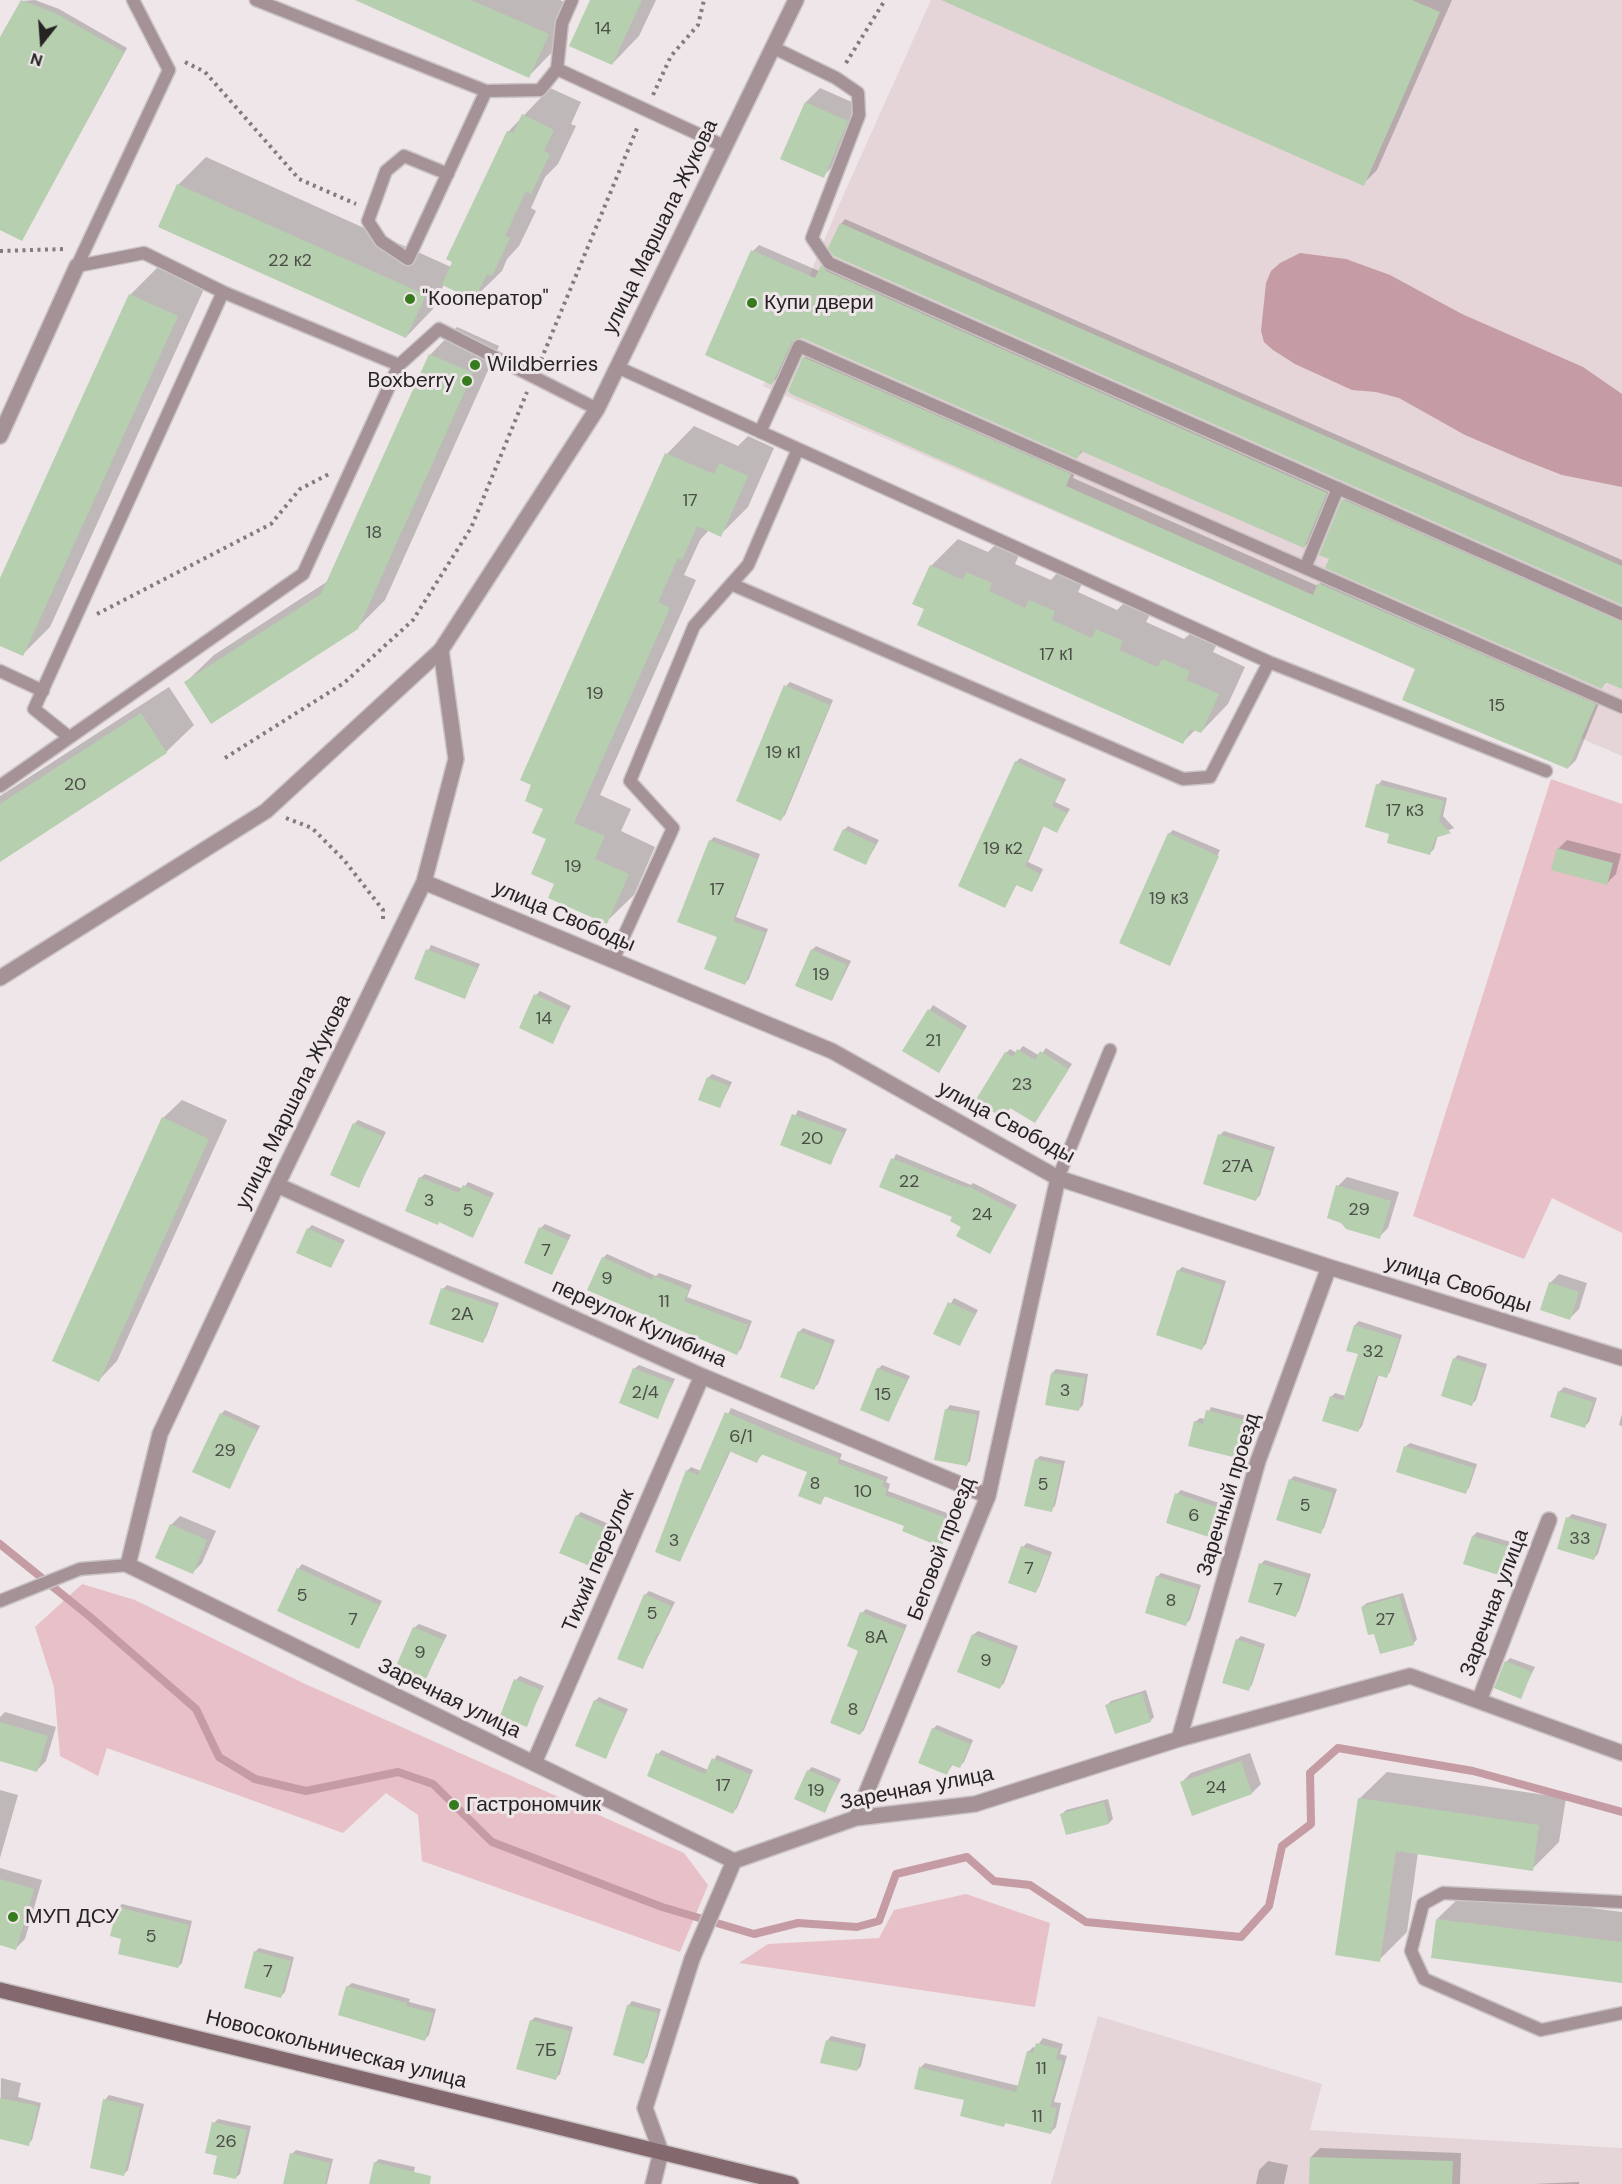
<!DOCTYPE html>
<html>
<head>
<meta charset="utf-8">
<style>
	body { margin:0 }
	#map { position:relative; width:1622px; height:2184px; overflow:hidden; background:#eee6e8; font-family:"DM Sans",sans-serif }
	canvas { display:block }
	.north { position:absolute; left:12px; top:12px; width:60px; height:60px; -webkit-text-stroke:4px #eee6e8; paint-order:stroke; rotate:197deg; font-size:16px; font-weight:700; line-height:24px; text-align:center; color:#262324 }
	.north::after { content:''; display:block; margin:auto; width:21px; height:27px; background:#262324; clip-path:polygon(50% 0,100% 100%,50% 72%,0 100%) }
</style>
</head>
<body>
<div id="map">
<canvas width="1622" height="2184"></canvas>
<div class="north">N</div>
</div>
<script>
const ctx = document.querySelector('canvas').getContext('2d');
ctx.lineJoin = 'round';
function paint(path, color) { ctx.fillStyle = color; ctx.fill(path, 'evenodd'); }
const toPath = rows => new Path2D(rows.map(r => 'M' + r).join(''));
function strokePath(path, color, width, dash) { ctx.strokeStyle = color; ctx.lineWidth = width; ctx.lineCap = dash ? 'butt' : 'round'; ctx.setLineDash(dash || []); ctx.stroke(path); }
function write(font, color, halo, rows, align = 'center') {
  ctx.font = font + ' "DM Sans",sans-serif'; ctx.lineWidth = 6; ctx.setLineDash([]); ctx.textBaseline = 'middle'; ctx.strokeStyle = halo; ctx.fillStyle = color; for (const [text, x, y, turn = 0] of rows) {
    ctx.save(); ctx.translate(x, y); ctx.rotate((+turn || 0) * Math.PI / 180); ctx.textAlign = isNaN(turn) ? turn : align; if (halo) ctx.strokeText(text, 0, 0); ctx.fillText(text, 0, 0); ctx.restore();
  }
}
paint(toPath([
	[931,0,1622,0,1622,756,763,386,839,205],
	[1098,2016,1322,2084,1310,2130,1622,2148,1622,2184,1051,2184]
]), '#e5d5d8');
paint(toPath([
	[1551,779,1622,804,1622,1233,1552,1198,1524,1259,1413,1216],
	[82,1584,135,1600,303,1683,684,1853,708,1885,680,1952,422,1861,418,1815,386,1793,343,1833,107,1748,98,1776,60,1756,54,1687,35,1627],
	[966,1894,1050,1923,1035,2007,739,1963,768,1944,879,1938,894,1910]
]), '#e8c0c8');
paint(toPath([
	[1300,253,1346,259,1390,275,1462,314,1583,367,1622,394,1622,487,1562,475,1521,459,1465,435,1399,398,1376,392,1352,390,1295,364,1273,350,1264,342,1261,331,1266,283,1271,271,1280,263]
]), '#c59ba4');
paint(toPath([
	[35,0,59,9,127,48,22,240,0,228,0,41,22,1],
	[359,0,560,0,575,7,556,48,529,76],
	[592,0,656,0,639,36,612,64],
	[945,0,1452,0,1377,170,1363,184],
	[550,88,581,102,571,124,576,126,558,164,545,177,531,208,536,211,519,246,507,259,502,271,474,298,444,284,433,309,406,337,160,226,178,185,206,157,451,267,508,132],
	[820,88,861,106,837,162,823,176,806,102],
	[845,219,1622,560,1622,603,841,224],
	[759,245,819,271,827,261,1332,486,1310,541,1304,547,1083,451,1077,457,802,337,795,339,778,377,772,383,707,354,753,251],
	[158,267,204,289,50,627,23,654,0,644,0,581,130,295],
	[457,327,499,346,385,600,357,628,186,682,214,655,328,581,430,355],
	[812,350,1078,466,1073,478,1318,586,1327,576,1602,696,1576,760,1568,768,1417,669,804,358],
	[694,426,738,446,748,436,774,448,748,507,720,535,709,530,700,540,684,575,696,580,600,795,631,809,621,831,655,847,634,895,606,922,556,884,545,808,667,454],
	[1348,496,1622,617,1622,687,1607,681,1602,687,1331,558,1344,500],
	[958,539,988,552,995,545,1019,555,1015,564,1051,580,1057,573,1082,584,1078,592,1117,610,1124,603,1150,614,1146,622,1184,639,1191,633,1217,644,1213,652,1245,667,1228,704,1201,732,1196,729,1183,742,926,609,931,566],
	[790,682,833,700,785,815,781,819,786,686],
	[169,687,194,725,166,752,0,860,0,796],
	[1020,758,1066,779,1055,802,1070,809,1057,831,1044,825,1028,862,1043,869,1035,886,1031,891,1017,884,1005,906,1016,762],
	[1382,780,1447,798,1443,816,1454,828,1438,835,1434,849,1430,853,1391,833,1378,785],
	[848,826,879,840,866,863,844,830],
	[1173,830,1220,850,1170,964,1169,834],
	[714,837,760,854,736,917,768,929,749,979,745,983,719,936,710,841],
	[1567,840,1621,854,1616,874,1607,883,1558,849],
	[431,945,480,964,465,997,416,978],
	[816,946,851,961,832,1000,812,950],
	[540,991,571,1006,552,1042,536,995],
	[933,1005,967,1026,942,1067,904,1051],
	[1023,1046,1040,1056,1046,1048,1072,1064,1035,1121,1011,1107,1003,1117,1006,1053,1010,1049,1017,1053],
	[712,1074,732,1082,720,1107,708,1078],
	[182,1100,227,1120,117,1361,99,1380,163,1118],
	[798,1110,847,1129,831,1163,782,1145],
	[358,1120,386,1132,359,1186,354,1124],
	[1224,1131,1275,1147,1260,1195,1256,1199,1220,1135],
	[896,1154,971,1185,973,1183,1017,1205,990,1253,954,1216,881,1186],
	[425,1174,463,1189,468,1182,494,1193,473,1236,420,1178],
	[1347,1177,1399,1192,1388,1228,1379,1237,1338,1186],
	[545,1224,571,1235,552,1274,541,1228],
	[312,1225,345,1240,331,1267,308,1229],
	[607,1254,656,1276,659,1273,692,1285,687,1297,752,1321,741,1349,737,1353,603,1258],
	[1182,1267,1226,1281,1206,1344,1202,1348,1178,1271],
	[1559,1274,1587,1283,1579,1309,1570,1318,1550,1283],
	[447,1285,499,1303,486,1337,482,1342,443,1289],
	[954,1298,978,1310,960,1344,935,1333],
	[1359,1321,1402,1335,1390,1372,1386,1376,1379,1374,1362,1426,1358,1431,1331,1397,1335,1393,1345,1396,1360,1353,1348,1350,1355,1325],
	[803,1328,835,1340,818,1384,814,1388,799,1332],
	[1458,1355,1487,1364,1476,1400,1472,1404,1454,1359],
	[639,1365,675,1379,657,1417,634,1369],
	[882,1365,910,1376,889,1420,878,1369],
	[1056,1369,1088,1374,1083,1405,1079,1409,1052,1373],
	[1564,1387,1597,1398,1589,1422,1585,1426,1552,1416,1560,1391],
	[950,1405,980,1411,970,1461,966,1465,946,1410],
	[1211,1407,1250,1417,1241,1452,1237,1456,1195,1422,1200,1418,1205,1419],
	[731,1408,842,1454,840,1459,888,1477,886,1482,890,1484,888,1491,955,1516,945,1541,941,1545,906,1525,826,1495,820,1503,809,1471,763,1453,757,1461,731,1450,680,1561,687,1471,691,1467,701,1471],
	[225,1410,260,1426,229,1487,221,1414],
	[1622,1414,1622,1426,1619,1425],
	[1410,1443,1477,1464,1469,1488,1465,1492,1405,1447],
	[1040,1456,1065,1461,1055,1506,1051,1510,1036,1460],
	[1294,1476,1337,1489,1324,1528,1320,1532,1290,1480],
	[1181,1490,1225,1505,1216,1532,1211,1536,1177,1494],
	[581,1512,616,1527,596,1568,577,1516],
	[1572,1514,1607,1524,1598,1554,1594,1558,1568,1518],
	[180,1516,216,1531,202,1563,193,1572,171,1525],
	[1477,1532,1514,1543,1506,1570,1502,1574,1473,1536],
	[1027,1543,1052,1552,1039,1587,1035,1591,1023,1547],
	[1265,1560,1311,1574,1299,1611,1295,1615,1261,1564],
	[302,1564,382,1601,359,1648,298,1569],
	[1161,1573,1201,1585,1190,1620,1186,1624,1157,1577],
	[649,1591,675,1602,643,1667,645,1595],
	[1403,1593,1417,1639,1413,1644,1375,1632,1362,1607,1367,1603],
	[866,1609,907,1625,864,1730,860,1734,862,1613],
	[419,1624,447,1635,426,1677,414,1628],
	[978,1631,1018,1646,1004,1683,1000,1687,973,1635],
	[1241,1636,1265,1644,1252,1685,1248,1689,1237,1640],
	[1510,1658,1535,1667,1520,1697,1506,1662],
	[520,1676,544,1686,526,1725,516,1680],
	[1146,1690,1154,1717,1150,1721,1107,1705,1111,1701],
	[599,1697,628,1709,606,1757,595,1701],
	[5,1712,56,1727,46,1761,37,1770,0,1760,0,1717],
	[937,1725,973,1740,964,1762,960,1766,953,1764,947,1773,933,1729],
	[662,1750,708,1770,717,1755,753,1770,737,1808,733,1812,658,1754],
	[1250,1753,1261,1784,1252,1793,1182,1782,1191,1773],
	[812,1767,841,1779,825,1811,808,1771],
	[1387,1772,1566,1798,1559,1842,1532,1869,1418,1852,1407,1932,1379,1960,1359,1799],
	[0,1790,18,1795,0,1858],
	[1108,1799,1113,1819,1109,1823,1062,1814,1066,1810],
	[0,1868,42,1880,25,1939,16,1948,0,1944],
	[1465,1892,1622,1912,1622,1981,1437,1919],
	[122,1904,192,1921,182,1963,178,1967,123,1937,118,1908],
	[259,1948,294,1957,285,1992,281,1996,255,1952],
	[352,1983,410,1999,409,2002,436,2009,429,2035,425,2039,347,1987],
	[632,2001,661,2009,647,2058,643,2062,628,2006],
	[535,2017,573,2027,560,2074,556,2078,531,2021],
	[831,2036,866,2044,861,2066,857,2070,827,2041],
	[1043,2038,1063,2044,1060,2054,1067,2056,1054,2102,1061,2103,1056,2127,1051,2132,1007,2122,1004,2125,920,2068,925,2063,1019,2086,1028,2052,1033,2047,1036,2048],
	[1,2078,21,2083,18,2097,41,2103,32,2140,28,2144,0,2138],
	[109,2095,144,2104,128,2170,124,2174,105,2100],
	[218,2119,251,2126,240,2174,235,2178,219,2155,214,2123],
	[1320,2148,1461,2153,1460,2184,1310,2184,1311,2157],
	[296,2150,333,2159,327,2184,284,2184,292,2154],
	[379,2159,415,2167,411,2184,370,2184,375,2163],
	[1268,2161,1288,2165,1284,2184,1256,2184,1259,2170],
	[1579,2182,1579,2184,1533,2184]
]), '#0003');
strokePath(toPath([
	[0,1544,89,1616,196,1709,219,1757,255,1779,306,1791,398,1772,433,1784,492,1842,662,1907,754,1934,798,1923,857,1927,879,1921,896,1874,967,1857,994,1881,1030,1885,1086,1922,1241,1937,1269,1906,1282,1846,1311,1824,1310,1773,1338,1748,1473,1771,1622,1812]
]), '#c59ba4', 8);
paint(toPath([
	[21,0,55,13,124,52,22,241,0,230,0,37],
	[355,0,471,0,549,34,529,78],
	[590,0,642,0,612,65,569,46],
	[941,0,1412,0,1440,12,1364,186],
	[805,102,848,121,824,178,780,159],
	[522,114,554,130,544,151,550,154,531,194,526,191,505,236,510,238,492,276,487,274,474,300,442,285,452,262,446,259,507,131,513,133],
	[177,184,426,295,406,338,158,227],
	[840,223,1622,566,1622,605,834,256,828,248],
	[751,250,815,278,821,265,826,271,1327,493,1304,548,1081,451,1077,459,802,338,792,342,772,385,705,355],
	[129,294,178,316,23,656,0,646,0,578],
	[429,354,473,373,358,629,211,724,184,682,321,594],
	[803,357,1071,474,1066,486,1313,595,1318,583,1596,704,1568,769,1402,700,1415,669,791,394,788,391],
	[665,453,714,474,719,463,748,476,721,537,697,526,682,560,678,558,658,602,670,608,574,823,605,836,595,859,629,874,607,924,548,898,554,884,531,874,546,839,532,833,543,809,525,801,531,785,520,780],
	[1342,499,1622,622,1622,689,1605,682,1602,689,1325,568,1329,559,1319,555],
	[930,565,963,580,966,572,992,583,989,591,1025,608,1029,600,1055,611,1052,620,1092,638,1096,629,1123,641,1119,650,1158,667,1162,659,1190,671,1186,680,1219,694,1201,733,1190,729,1183,744,917,625,924,609,912,604],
	[784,685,830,705,781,821,736,801],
	[141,713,167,753,0,862,0,804],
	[1015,761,1063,783,1052,806,1067,813,1057,833,1043,826,1025,866,1040,874,1032,892,1016,885,1005,908,958,886],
	[1376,784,1444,801,1439,821,1451,833,1435,838,1430,855,1387,843,1389,834,1365,827],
	[843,829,875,844,866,865,833,850],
	[1168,833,1219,856,1170,966,1119,943],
	[709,840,757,859,733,921,765,933,745,985,704,969,717,937,677,922],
	[1557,848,1613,863,1607,885,1551,870],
	[426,949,477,968,465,999,414,979],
	[811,949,847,965,832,1001,795,986],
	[534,994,568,1010,553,1044,519,1028],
	[928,1009,964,1031,939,1073,902,1051],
	[1017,1049,1035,1060,1040,1051,1069,1069,1035,1123,1010,1108,1003,1118,975,1101,1005,1052,1013,1057],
	[707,1077,729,1086,720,1108,698,1100],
	[792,1114,843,1133,831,1165,780,1145],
	[162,1117,209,1139,99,1382,52,1361],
	[353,1123,382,1136,359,1188,330,1175],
	[1218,1134,1272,1151,1256,1201,1203,1184],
	[891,1158,967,1188,968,1186,1014,1210,990,1254,956,1236,961,1227,950,1221,952,1217,879,1187],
	[419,1177,459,1193,463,1185,491,1198,473,1238,439,1222,438,1225,405,1211],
	[1336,1185,1391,1201,1380,1239,1346,1229,1341,1223,1327,1218],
	[539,1227,568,1240,552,1275,524,1263],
	[307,1228,342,1244,331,1268,296,1253],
	[602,1257,652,1280,654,1276,689,1290,684,1301,748,1325,737,1355,587,1290],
	[1177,1270,1222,1285,1202,1350,1156,1335],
	[1549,1282,1579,1292,1570,1320,1540,1310],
	[441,1288,496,1307,483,1343,429,1324],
	[948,1302,975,1314,960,1346,933,1334],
	[1354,1325,1399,1339,1387,1378,1377,1375,1358,1432,1322,1421,1330,1396,1343,1401,1358,1354,1346,1351],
	[798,1331,832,1344,814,1390,780,1377],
	[1453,1358,1484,1368,1472,1406,1441,1396],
	[633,1368,672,1383,658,1419,619,1403],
	[877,1368,907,1380,889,1422,860,1410],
	[1051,1373,1085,1378,1079,1411,1045,1405],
	[1558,1391,1593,1402,1585,1428,1550,1417],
	[945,1409,977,1415,967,1466,934,1460],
	[1206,1410,1247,1421,1237,1458,1188,1446,1194,1421,1203,1424],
	[725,1412,802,1445,839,1458,837,1463,884,1481,882,1486,887,1488,885,1495,952,1520,941,1547,902,1531,904,1526,824,1496,821,1505,798,1496,807,1472,761,1454,757,1463,729,1451,680,1562,655,1552,686,1470,698,1475],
	[220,1413,257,1430,230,1489,192,1472],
	[1404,1446,1474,1468,1466,1494,1396,1472],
	[1035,1459,1062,1465,1052,1512,1024,1506],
	[1289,1479,1333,1493,1321,1534,1276,1520],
	[1175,1493,1222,1509,1212,1538,1166,1523],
	[576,1515,613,1532,597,1569,559,1553],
	[1566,1517,1603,1528,1594,1560,1557,1549],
	[170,1524,207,1540,193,1574,155,1558],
	[1472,1536,1510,1547,1502,1576,1463,1564],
	[1021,1546,1049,1556,1036,1593,1008,1583],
	[1259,1563,1307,1578,1296,1617,1248,1602],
	[297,1568,379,1605,359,1649,277,1611],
	[1156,1576,1198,1589,1186,1626,1145,1613],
	[644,1594,671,1606,660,1634,657,1633,643,1669,617,1659],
	[1399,1596,1414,1645,1380,1654,1374,1634,1368,1635,1361,1607],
	[860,1612,904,1629,860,1735,830,1723,858,1651,847,1646],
	[413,1627,444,1640,426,1679,396,1666],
	[972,1634,1015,1650,1000,1689,957,1672],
	[1236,1639,1262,1648,1249,1691,1222,1683],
	[1505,1661,1532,1672,1521,1699,1494,1688],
	[514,1679,541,1690,527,1727,500,1716],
	[1142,1693,1151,1722,1115,1734,1105,1705],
	[594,1700,625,1713,606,1759,575,1746],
	[0,1722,48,1736,37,1772,0,1761],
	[932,1728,970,1744,960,1768,951,1765,947,1775,918,1763],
	[656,1753,705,1774,712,1758,750,1774,733,1814,647,1776],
	[1241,1761,1252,1794,1192,1816,1180,1782],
	[807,1770,838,1783,825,1813,794,1799],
	[1358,1798,1539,1825,1533,1871,1396,1851,1380,1962,1335,1955],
	[1104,1802,1109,1824,1066,1835,1060,1814],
	[0,1879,34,1889,16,1950,0,1945],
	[117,1907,189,1925,178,1968,118,1954,121,1939,110,1936],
	[1436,1919,1622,1942,1622,1983,1431,1958],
	[254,1951,291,1961,281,1998,244,1988],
	[346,1986,407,2003,406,2006,433,2013,425,2041,338,2015],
	[627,2005,658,2013,644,2064,613,2055],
	[530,2020,570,2031,556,2080,516,2069],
	[826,2040,863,2048,857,2071,820,2063],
	[1036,2043,1059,2049,1056,2059,1063,2061,1050,2107,1057,2108,1051,2134,1005,2123,1004,2127,960,2116,964,2100,914,2089,919,2067,1016,2092,1027,2051,1033,2053],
	[0,2098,38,2106,29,2146,0,2139],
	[103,2099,140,2107,124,2176,90,2168],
	[212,2122,247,2130,236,2179,213,2174,217,2156,205,2153],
	[290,2153,330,2163,325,2184,283,2184],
	[1310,2157,1453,2161,1452,2184,1309,2184],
	[374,2162,431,2176,430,2184,369,2184]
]), '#b6cfaf');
const service = toPath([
	[256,0,486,91],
	[572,0,562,23,557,69,724,146],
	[772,47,836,78,858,93,859,115,812,238,829,263,1622,614],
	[448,174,404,156,386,171,368,221,381,241,408,259,486,91,540,90,557,69],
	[77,266,144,253,223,292,399,365,439,329,597,409],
	[77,266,169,70,133,0],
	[617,367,1269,662,1210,777,1183,779,731,584],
	[760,432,799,346,1622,707],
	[1305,568,1338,488],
	[1269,662,1546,771],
	[0,671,43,691],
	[69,737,34,709,223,292],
	[0,786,303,574,399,365],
	[613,960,673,828,630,781,694,626,748,565,798,449],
	[1058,1178,1110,1050],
	[0,1601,80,1569,128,1565],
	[1622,1902,1443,1893,1423,1904,1411,1951,1424,1979,1541,2030,1622,2013]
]);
const minor = toPath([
	[0,436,77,266],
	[441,650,456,759,424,882,277,1185,160,1434,128,1565,734,1861,856,1818,975,1804,1179,1739,1410,1676,1622,1753],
	[424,882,832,1051,1058,1178,1329,1267,1622,1358],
	[277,1185,702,1376,988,1496],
	[1479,1701,1549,1520],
	[1179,1739,1258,1461,1329,1267],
	[534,1763,702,1376],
	[856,1818,988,1496,1058,1178],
	[653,2184,661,2152,645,2108,692,1959,734,1861]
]);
const tertiary = toPath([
	[0,978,266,811,441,650,597,409,796,0]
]);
const secondary = toPath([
	[0,1990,791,2184]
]);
strokePath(service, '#cac3c5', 15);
strokePath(minor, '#cac3c5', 18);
strokePath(tertiary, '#cac3c5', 18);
strokePath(secondary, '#cac3c5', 18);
strokePath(toPath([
	[185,62,205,72,299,179,356,204],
	[846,63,885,0],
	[653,95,671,56,698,25,704,0],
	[0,251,65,249],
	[541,360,638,126],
	[97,614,271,524,300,489,329,474],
	[225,758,344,683,413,620,471,528,527,392],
	[286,818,312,828,344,860,383,910,383,919]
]), '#817c7d', 4, [3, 4.5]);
strokePath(service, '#a59296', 12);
strokePath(minor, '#a59296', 15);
strokePath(tertiary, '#a59296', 15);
strokePath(secondary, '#83696e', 15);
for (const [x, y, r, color] of [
	[410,299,6,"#367b1e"],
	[752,303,6,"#367b1e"],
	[475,365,6,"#367b1e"],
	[467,381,6,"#367b1e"],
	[454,1805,6,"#367b1e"],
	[13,1917,6,"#367b1e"]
]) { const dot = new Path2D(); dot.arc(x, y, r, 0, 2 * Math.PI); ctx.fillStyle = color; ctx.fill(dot); strokePath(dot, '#eee6e8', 2); }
write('18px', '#4a4e47', null, [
	["14",603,29],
	["22 к2",290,261],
	["17",690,501],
	["18",374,533],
	["17 к1",1056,655],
	["19",595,694],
	["15",1497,706],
	["19 к1",783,753],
	["20",75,785],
	["17 к3",1405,811],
	["19 к2",1003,849],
	["19",573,867],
	["17",717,890],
	["19 к3",1169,899],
	["19",821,975],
	["14",544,1019],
	["21",933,1041],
	["23",1022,1085],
	["20",812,1139],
	["27А",1237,1167],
	["22",909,1182],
	["3",429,1201],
	["29",1359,1210],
	["5",468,1211],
	["24",982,1215],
	["7",546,1251],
	["9",607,1279],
	["11",664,1302],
	["2А",462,1315],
	["32",1373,1352],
	["3",1065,1391],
	["2/4",645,1393],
	["15",883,1395],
	["6/1",741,1437],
	["29",225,1451],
	["8",815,1484],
	["5",1043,1485],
	["10",863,1492],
	["5",1305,1506],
	["6",1194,1516],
	["33",1580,1539],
	["3",674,1541],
	["7",1029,1569],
	["7",1278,1590],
	["5",302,1596],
	["8",1171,1601],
	["5",652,1614],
	["7",353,1620],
	["27",1385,1620],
	["8А",876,1638],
	["9",420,1653],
	["9",986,1661],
	["8",853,1710],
	["17",723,1786],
	["24",1216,1788],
	["19",816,1791],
	["5",151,1937],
	["7",268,1972],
	["7Б",546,2051],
	["11",1041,2069],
	["11",1037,2117],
	["26",226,2142]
]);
write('21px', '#262324', '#eee6e8', [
	["улица Маршала Жукова",661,227,-64],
	["улица Свободы",564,917,23],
	["улица Маршала Жукова",294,1102,-64],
	["улица Свободы",1006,1123,28],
	["улица Свободы",1458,1285,17],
	["переулок Кулибина",639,1324,24],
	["Заречный проезд",1229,1495,-73],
	["Беговой проезд",942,1549,-69],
	["Тихий переулок",599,1561,-67],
	["Заречная улица",1495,1603,-69],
	["Заречная улица",449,1699,26],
	["Заречная улица",917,1789,-11],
	["Новосокольническая улица",336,2050,14]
]);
write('21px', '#262324', '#eee6e8', [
	["\"Кооператор\"",422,299],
	["Купи двери",764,303],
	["Wildberries",487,365],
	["Boxberry",455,381,"right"],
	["Гастрономчик",466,1805],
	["МУП ДСУ",25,1917]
], 'left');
</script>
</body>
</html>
